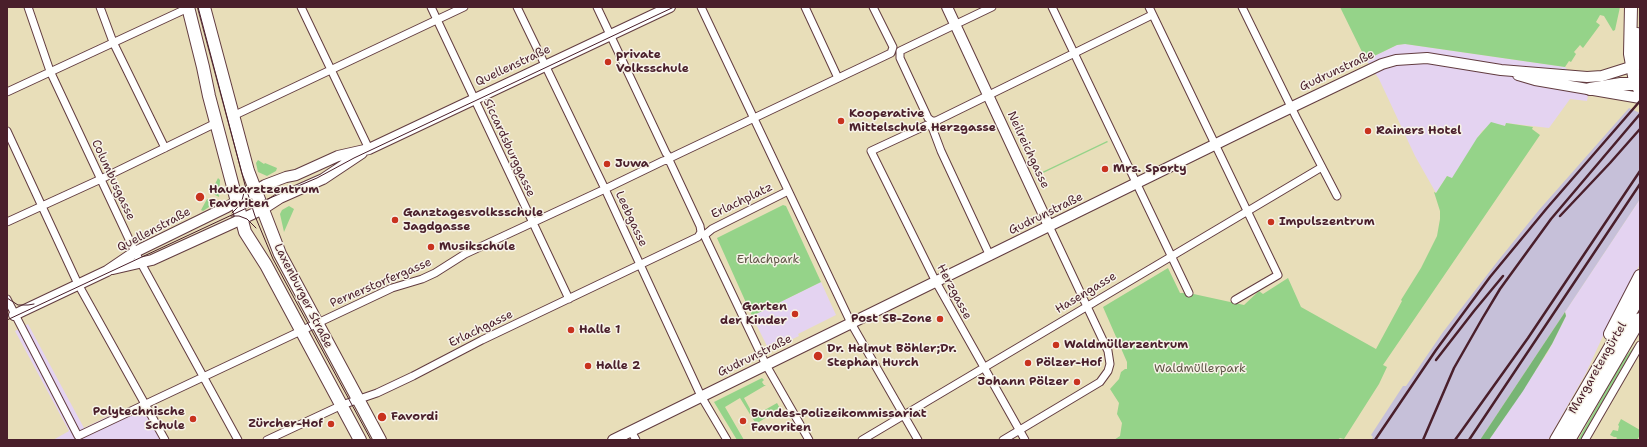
<!DOCTYPE html>
<html>
<head>
<meta charset="utf-8">
<style>
	body { margin:0 }
	#map { position:relative; width:1647px; height:447px; overflow:hidden; background:#e8deb9; font-family:"Shantell Sans",sans-serif }
	canvas { display:block }
	.frame { position:absolute; inset:0; border:8px solid #4a1f2b; pointer-events:none }
</style>
</head>
<body>
<div id="map">
<canvas width="1647" height="447"></canvas>
<div class="frame"></div>
</div>
<script>
const ctx = document.querySelector('canvas').getContext('2d');
ctx.lineJoin = 'round';
function paint(path, color) { ctx.fillStyle = color; ctx.fill(path, 'evenodd'); }
const toPath = rows => new Path2D(rows.map(r => 'M' + r).join(''));
function strokePath(path, color, width, dash) { ctx.strokeStyle = color; ctx.lineWidth = width; ctx.lineCap = dash ? 'butt' : 'round'; ctx.setLineDash(dash || []); ctx.stroke(path); }
function write(font, color, halo, rows, align = 'center') {
  ctx.font = font + ' "Shantell Sans",sans-serif'; ctx.lineWidth = 3; ctx.setLineDash([]); ctx.textBaseline = 'middle'; ctx.strokeStyle = halo; ctx.fillStyle = color; for (const [text, x, y, turn = 0] of rows) {
    ctx.save(); ctx.translate(x, y); ctx.rotate((+turn || 0) * Math.PI / 180); ctx.textAlign = isNaN(turn) ? turn : align; if (halo) ctx.strokeText(text, 0, 0); ctx.fillText(text, 0, 0); ctx.restore();
  }
}
paint(toPath([
	[1405,44,1565,67,1588,96,1587,101,1570,99,1549,128,1506,123,1505,126,1493,123,1482,131,1452,179,1447,176,1436,193,1415,156,1379,79,1366,60,1397,45],
	[1640,199,1640,264,1613,314,1586,373,1548,440,1489,440,1548,352,1566,316,1565,312],
	[821,282,836,315,798,334,799,336,780,345,779,343,773,346,771,344,767,346,752,316],
	[28,324,84,428,119,411,121,415,146,404,165,440,53,440,69,431,15,331]
]), '#e4d3f1');
paint(toPath([
	[1629,108,1640,113,1640,199,1480,440,1371,440,1373,437,1371,435,1403,386,1406,386,1443,332,1497,262,1539,210]
]), '#c6c0d9');
paint(toPath([
	[1340,7,1620,7,1615,30,1613,31,1604,16,1600,15,1596,22,1600,25,1583,48,1580,45,1574,52,1576,54,1571,62,1569,61,1565,67,1405,44,1397,45,1366,60],
	[1491,122,1505,126,1506,123,1533,127,1532,129,1540,135,1383,365,1387,367,1379,384,1344,439,1340,438,1337,440,1114,440,1120,436,1122,423,1117,414,1119,403,1110,389,1119,379,1121,372,1125,369,1127,369,1127,362,1103,307,1168,268,1180,293,1189,293,1244,305,1259,291,1263,294,1288,278,1301,307,1376,349,1402,301,1401,300,1421,268,1437,236,1440,219,1440,211,1434,192,1436,193,1447,176,1452,178,1477,138],
	[1107,141,1108,142,1039,175,1038,174],
	[258,160,264,164,265,163,277,168,276,171,267,176,258,172,256,163],
	[218,178,220,180,219,197,215,195,212,190],
	[207,199,214,200,215,203,203,211,201,210],
	[783,205,786,206,821,282,752,316,717,238],
	[289,206,294,209,284,232,280,214,282,210],
	[1637,343,1638,343,1627,363,1624,364,1581,440,1578,440,1623,360],
	[762,378,764,380,762,382,764,385,766,385,744,398,754,416,777,403,781,410,774,414,773,413,756,424,740,398,725,407,744,440,737,440,714,402],
	[1621,419,1640,430,1640,435,1637,440,1619,440,1616,438,1617,437,1614,437,1610,435,1613,430,1618,431,1619,426,1618,425]
]), '#95d389');
paint(toPath([
	[1565,312,1566,316,1552,344,1523,391,1489,440,1480,440]
]), '#78b575');
const street = toPath([
	[28,7,50,71,135,252,238,440],
	[100,7,113,42,165,148],
	[301,7,369,149],
	[431,7,569,299],
	[517,7,605,189,701,396,727,440],
	[597,7,666,153,669,157,672,157,891,53,893,47,873,7],
	[701,7,851,323,918,440],
	[805,7,838,78],
	[992,7,900,51,900,58,928,118,932,121,936,121,1152,15],
	[1052,7,1189,293],
	[1149,7,1278,275,1235,300],
	[1242,7,1296,117,1337,196],
	[7,92,188,8],
	[233,116,464,7],
	[7,131,78,284,165,440],
	[788,191,712,229,706,234,705,237,766,365,809,440],
	[7,222,101,179,216,123],
	[990,256,941,151,932,127,927,125,871,151,936,282,1025,440],
	[7,299,78,436,392,288,422,279,435,273,465,254,605,189,663,161,667,160,670,162,700,226,701,232,698,237,482,340,413,376,377,393,342,405,267,440],
	[631,431,636,440],
	[862,440,1322,167],
	[1003,440,1100,382,1108,371,1110,364,1108,351,1049,226],
	[1585,440,1640,345]
]);
const secondary = toPath([
	[947,7,1049,226],
	[1518,75,1535,80,1640,98],
	[113,269,152,260,242,219,263,209,280,198,323,179,362,153],
	[14,315,107,271,135,252,227,207,265,185,286,177,296,175,338,156,369,149,670,7],
	[613,440,1265,120,1382,64,1396,60,1427,58,1501,70,1587,77,1602,76,1640,64]
]);
const primary = toPath([
	[188,7,203,67,209,96,245,232,266,265,360,440],
	[204,7,248,171,280,254,380,440],
	[1631,7,1630,54,1634,76,1640,91],
	[1637,34,1640,57],
	[1590,89,1621,84,1640,84],
	[1610,334,1640,276],
	[1556,440,1640,296],
	[1569,440,1640,319]
]);
strokePath(street, '#623c40', 9);
strokePath(secondary, '#623c40', 12);
strokePath(primary, '#623c40', 14);
strokePath(street, '#fff', 7);
strokePath(secondary, '#fff', 10);
strokePath(primary, '#fff', 12);
strokePath(toPath([
	[198,7,245,185,255,216,273,259,371,440],
	[232,213,241,204,245,189],
	[231,216,239,216,247,219,256,228],
	[7,298,18,305,28,305,34,304],
	[7,320,251,206,317,178,354,158,674,7]
]), '#4a1f2b', 1);
strokePath(toPath([
	[1560,216,1610,163,1640,129],
	[1436,360,1474,311,1503,276],
	[1375,440,1436,350,1490,277,1547,208,1640,101],
	[1423,440,1454,368,1482,319,1500,289,1551,219,1640,114],
	[1455,440,1528,338,1640,171],
	[1469,440,1640,184]
]), '#4a1f2b', 2.5);
for (const [x, y, r, color] of [
	[608,62,4,"#c8321e"],
	[841,121,4,"#c8321e"],
	[1368,131,4,"#c8321e"],
	[607,164,4,"#c8321e"],
	[1105,169,4,"#c8321e"],
	[200,197,5,"#c8321e"],
	[395,220,4,"#c8321e"],
	[1271,222,4,"#c8321e"],
	[431,247,4,"#c8321e"],
	[795,314,4,"#c8321e"],
	[940,319,4,"#c8321e"],
	[571,330,4,"#c8321e"],
	[1056,345,4,"#c8321e"],
	[818,356,5,"#c8321e"],
	[1028,363,4,"#c8321e"],
	[588,366,4,"#c8321e"],
	[1077,382,4,"#c8321e"],
	[382,417,5,"#c8321e"],
	[193,419,4,"#c8321e"],
	[743,421,4,"#c8321e"],
	[331,424,4,"#c8321e"]
]) { const dot = new Path2D(); dot.arc(x, y, r, 0, 2 * Math.PI); ctx.fillStyle = color; ctx.fill(dot); strokePath(dot, '#f7f3e8', 1.5); }
write('bold 12px', '#4a1f2b', '#f7f3e8', [
	["private",616,55],
	["Volksschule",616,69],
	["Kooperative",849,114],
	["Mittelschule Herzgasse",849,128],
	["Rainers Hotel",1376,131],
	["Juwa",615,164],
	["Mrs. Sporty",1113,169],
	["Hautarztzentrum",209,190],
	["Favoriten",209,204],
	["Ganztagesvolksschule",403,213],
	["Jagdgasse",403,227],
	["Impulszentrum",1279,222],
	["Musikschule",439,247],
	["Garten",787,307,"right"],
	["der Kinder",787,321,"right"],
	["Post SB-Zone",932,319,"right"],
	["Halle 1",579,330],
	["Waldmüllerzentrum",1064,345],
	["Dr. Helmut Böhler;Dr.",827,349],
	["Stephan Hurch",827,363],
	["Pölzer-Hof",1036,363],
	["Halle 2",596,366],
	["Johann Pölzer",1069,382,"right"],
	["Polytechnische",185,412,"right"],
	["Schule",185,426,"right"],
	["Bundes-Polizeikommissariat",751,414],
	["Favoriten",751,428],
	["Favordi",391,417],
	["Zürcher-Hof",323,424,"right"]
], 'left');
write('12px', '#4a1f2b', '#f7f3e8', [
	["Quellenstraße",513,66,-25],
	["Gudrunstraße",1337,71,-25],
	["Siccardsburggasse",509,148,65],
	["Neilreichgasse",1028,150,65],
	["Columbusgasse",113,180,65],
	["Erlachplatz",742,201,-26],
	["Gudrunstraße",1046,214,-26],
	["Leebgasse",631,219,65],
	["Quellenstraße",154,230,-28],
	["Pernerstorfergasse",381,283,-23],
	["Herzgasse",954,292,62],
	["Hasengasse",1086,293,-31],
	["Laxenburger Straße",303,296,63],
	["Erlachgasse",481,329,-26],
	["Gudrunstraße",755,356,-26],
	["Margaretengürtel",1598,368,-60]
]);
write('12px', '#605547', '#f7f3e8', [
	["Erlachpark",768,260],
	["Waldmüllerpark",1200,369]
]);
</script>
</body>
</html>
